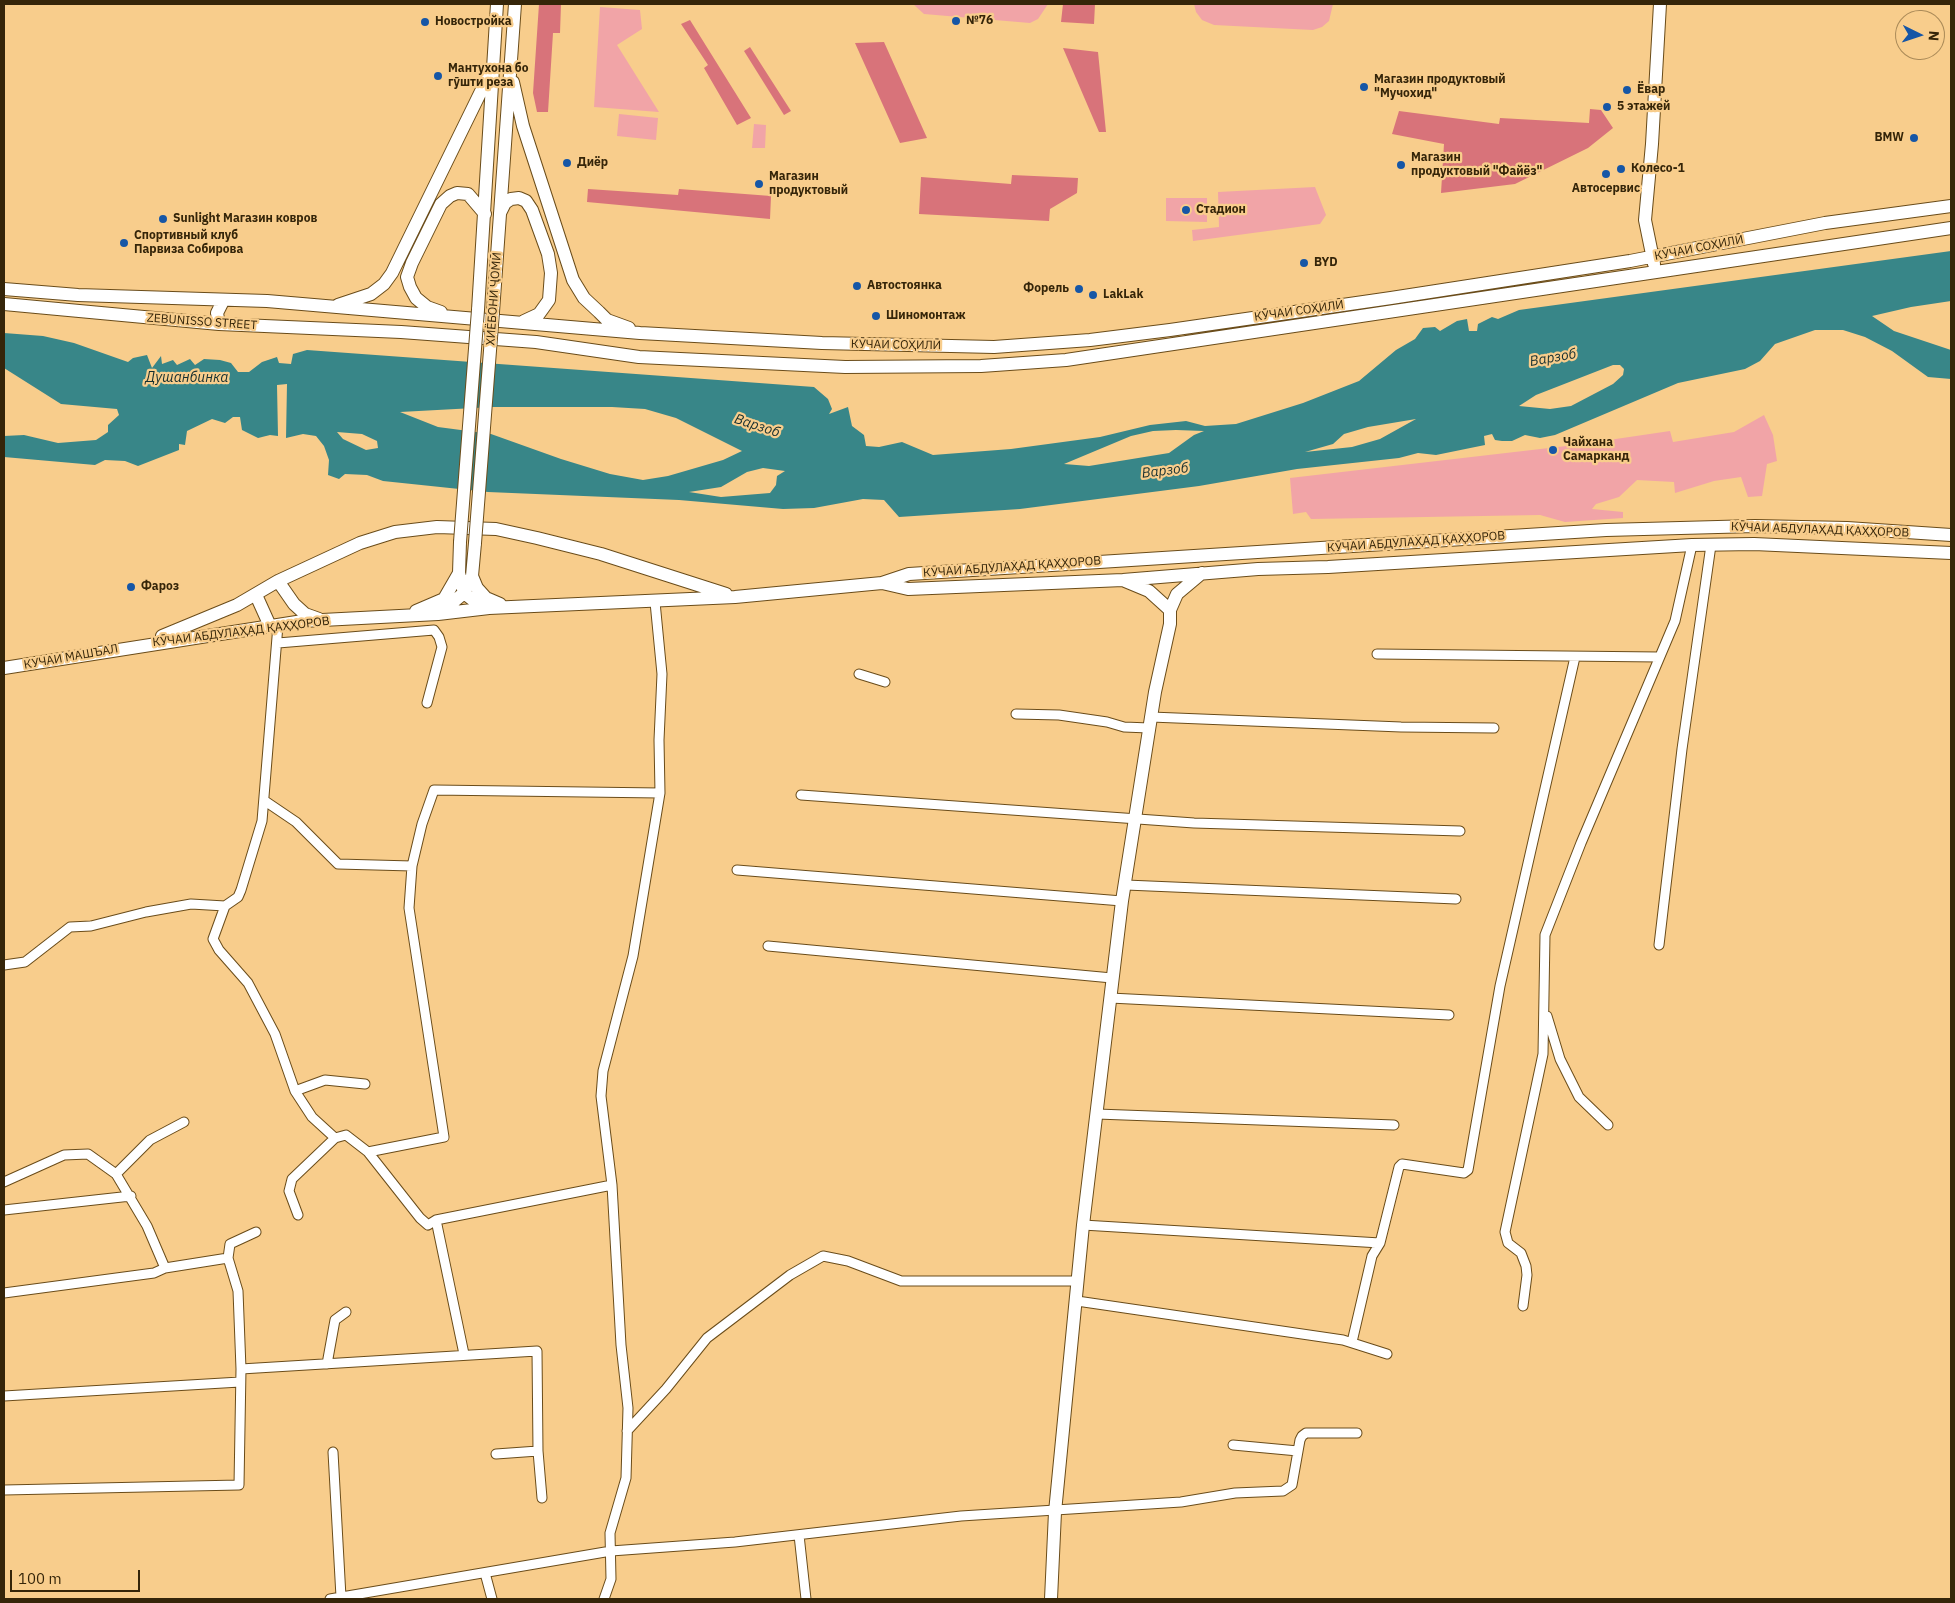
<!DOCTYPE html>
<html>
<head>
<meta charset="utf-8">
<style>
	body { margin:0 }
	#map { position:relative; width:1955px; height:1603px; overflow:hidden; background:#f8cd8c; font-family:"IBM Plex Sans",sans-serif }
	canvas { display:block }
	.frame { position:absolute; inset:0; border:5px solid #352509; pointer-events:none }
	.north { position:absolute; left:1895px; top:10px; width:50px; height:50px; box-sizing:border-box; background:#f8cd8c; border:1px solid #aa8a58; border-radius:50%; rotate:94deg; font-size:14px; font-weight:700; line-height:20px; text-align:center; color:#352509 }
	.north::after { content:''; display:block; margin:auto; width:18px; height:22px; background:#1656a6; clip-path:polygon(50% 0,100% 100%,50% 72%,0 100%) }
	.scale { position:absolute; left:10px; top:1570px; width:130px; height:22px; box-sizing:border-box; border:2px solid #352509; border-top:0; padding-left:6px; font-size:15px; line-height:18px; white-space:nowrap; color:#352509; -webkit-text-stroke:4px #f8cd8c; paint-order:stroke }
</style>
</head>
<body>
<div id="map">
<canvas width="1955" height="1603"></canvas>
<div class="frame"></div>
<div class="north">N</div>
<div class="scale">100 m</div>
</div>
<script>
const ctx = document.querySelector('canvas').getContext('2d');
ctx.lineJoin = 'round';
function paint(path, color) { ctx.fillStyle = color; ctx.fill(path, 'evenodd'); }
const toPath = rows => new Path2D(rows.map(r => 'M' + r).join(''));
function strokePath(path, color, width, dash) { ctx.strokeStyle = color; ctx.lineWidth = width; ctx.lineCap = dash ? 'butt' : 'round'; ctx.setLineDash(dash || []); ctx.stroke(path); }
function write(font, color, halo, rows, align = 'center') {
  ctx.font = font + ' "IBM Plex Sans",sans-serif'; ctx.lineWidth = 4.5; ctx.setLineDash([]); ctx.textBaseline = 'middle'; ctx.strokeStyle = halo; ctx.fillStyle = color; for (const [text, x, y, turn = 0] of rows) {
    ctx.save(); ctx.translate(x, y); ctx.rotate((+turn || 0) * Math.PI / 180); ctx.textAlign = isNaN(turn) ? turn : align; if (halo) ctx.strokeText(text, 0, 0); ctx.fillText(text, 0, 0); ctx.restore();
  }
}
paint(toPath([
	[913,4,1048,4,1038,19,1030,23,924,14],
	[1194,4,1333,4,1329,21,1322,27,1313,30,1214,25,1202,20,1196,12],
	[600,7,640,10,642,29,617,45,659,112,594,107],
	[619,114,658,118,656,140,617,136],
	[754,124,766,125,765,148,752,148],
	[1315,187,1326,215,1320,224,1193,241,1192,230,1219,227,1218,192],
	[1166,198,1207,198,1207,222,1166,221],
	[1764,415,1773,435,1777,461,1767,464,1762,496,1748,497,1741,477,1714,481,1675,493,1674,482,1637,480,1619,497,1596,504,1592,509,1623,512,1623,518,1565,522,1540,515,1311,519,1306,512,1293,514,1290,478,1575,445,1670,431,1673,442,1734,432]
]), '#f1a4a7');
paint(toPath([
	[539,4,561,4,560,33,553,33,548,112,537,112,533,93],
	[1063,4,1095,4,1094,24,1061,22],
	[690,20,751,118,737,125,704,68,708,65,681,24],
	[884,42,927,138,900,143,855,43],
	[750,47,791,111,784,115,744,51],
	[1063,48,1098,52,1106,132,1099,132],
	[1590,109,1601,110,1613,128,1588,148,1515,184,1441,193,1444,144,1392,134,1399,111,1499,124,1500,118,1589,123],
	[1012,175,1078,178,1077,193,1050,209,1049,221,919,214,921,177,1011,184],
	[588,189,678,195,679,189,771,196,770,219,587,202]
]), '#d8737a');
paint(toPath([
	[1951,251,1951,301,1911,307,1872,316,1894,331,1951,350,1951,379,1928,377,1892,351,1865,337,1843,330,1815,330,1775,344,1760,361,1745,369,1678,383,1555,435,1540,438,1525,435,1512,441,1502,441,1495,440,1492,434,1484,436,1485,445,1436,455,1418,453,1399,458,1297,469,1199,486,1020,509,899,517,884,500,863,499,814,508,783,509,679,500,488,492,383,481,367,475,345,474,339,479,328,475,329,460,324,446,316,436,303,434,286,438,287,384,277,385,278,436,270,435,258,438,242,430,240,417,233,417,225,423,212,419,187,431,185,445,179,444,179,450,138,466,125,461,105,460,95,465,4,457,4,436,24,435,58,443,96,440,108,432,108,425,119,415,117,409,61,404,4,368,4,333,43,336,74,343,128,362,133,358,147,355,152,368,161,356,162,364,173,360,177,365,190,359,195,365,204,359,220,360,231,363,238,372,249,372,262,362,277,357,279,363,291,364,293,354,307,350,814,387,828,399,832,409,829,414,848,407,852,426,864,435,866,446,879,447,902,442,933,455,1011,449,1100,437,1150,425,1186,421,1205,426,1236,424,1303,403,1359,381,1396,350,1415,339,1423,328,1435,327,1440,331,1457,321,1467,319,1469,331,1477,331,1478,324,1492,317,1498,319,1519,310],
	[1613,365,1620,365,1624,369,1623,375,1613,384,1571,406,1550,409,1519,406,1536,395],
	[493,407,612,407,645,409,676,418,742,451,723,460,668,476,643,480,610,474,561,459,491,434,438,427,400,412],
	[1416,419,1380,439,1352,447,1305,452,1333,444,1344,434,1368,427],
	[1176,430,1204,431,1194,435,1169,453,1089,466,1064,464,1131,436,1153,431],
	[337,432,362,434,377,441,378,448,366,450,343,439],
	[763,468,785,471,777,476,776,485,770,493,721,497,689,492,721,487,747,472]
]), '#388688');
const street = toPath([
	[278,625,262,821,241,890,238,897,225,906,213,939,219,950,248,983,275,1034,295,1091,312,1117,335,1138],
	[278,643,434,630,439,637,442,647,427,703],
	[1377,654,1659,657],
	[859,674,885,682],
	[1016,714,1059,715,1107,722,1124,727,1149,728],
	[1151,717,1401,727,1494,728],
	[801,795,1194,823,1460,831],
	[265,801,296,822,338,864,412,866],
	[737,870,1122,901],
	[1126,885,1456,899],
	[1659,945,1682,749,1711,545],
	[768,946,1112,978],
	[4,965,25,962,70,927,91,926,146,912,191,904,225,906],
	[1110,998,1449,1015],
	[1547,1016,1560,1059,1579,1097,1608,1125],
	[295,1091,325,1080,365,1084],
	[1097,1114,1394,1125],
	[368,1152,444,1137,409,908,412,866,422,824,434,790,660,793],
	[116,1174,150,1140,184,1122],
	[4,1182,64,1155,88,1154,116,1174,147,1226,165,1268,228,1258,230,1244,256,1232],
	[612,1185,601,1096,603,1071,633,956,660,793,659,740,662,674,655,602],
	[4,1210,131,1196],
	[298,1215,289,1191,292,1179,335,1138,346,1135,368,1152,420,1218,428,1225,436,1220,612,1185,621,1345,628,1408,626,1478,610,1533,611,1579,604,1599],
	[436,1220,464,1354],
	[1083,1225,1380,1243],
	[228,1258,238,1291,241,1369,537,1351,538,1451,542,1498],
	[4,1293,154,1273,165,1268],
	[1077,1301,1343,1340,1387,1354],
	[1523,1306,1527,1275,1526,1266,1521,1253,1508,1243,1505,1232,1543,1054,1545,935,1581,843,1675,621,1692,545],
	[1352,1342,1372,1256,1380,1243,1399,1167,1402,1164,1464,1173,1468,1170,1500,986,1575,657],
	[327,1364,335,1320,346,1312],
	[4,1396,240,1382],
	[627,1431,666,1389,707,1338,790,1275,823,1256,848,1261,901,1281,1078,1281],
	[1233,1445,1298,1451],
	[333,1452,341,1597],
	[496,1454,538,1451],
	[4,1490,239,1485,241,1369],
	[799,1535,806,1599],
	[485,1573,492,1599],
	[330,1599,611,1551,735,1542,961,1516,1181,1502,1235,1493,1283,1491,1292,1485,1300,1440,1302,1436,1306,1433,1357,1433]
]);
const secondary = toPath([
	[513,82,523,126,573,280,584,298,599,312,607,320,629,328],
	[500,213,505,203,511,199,519,198,526,201,532,210,548,254,551,273,549,300,539,314,524,321],
	[1654,264,1645,220,1652,144,1660,4],
	[4,289,78,295,267,301,640,333,822,343,994,347,1090,340,1170,330,1391,298,1630,261,1825,223,1951,206],
	[4,304,219,324,401,332,536,342,639,357,845,367,981,366,1066,360,1951,228],
	[338,305,371,294,384,284,392,273,489,75],
	[478,310,497,4],
	[441,312,427,307,416,298,410,287,407,277,412,263,441,204,450,196,457,193,468,194,485,214],
	[493,312,515,4],
	[219,324,217,313,223,301],
	[460,542,459,573,464,593,473,600,488,608],
	[472,576,477,588,486,598,500,604],
	[278,581,294,604,305,614,319,619],
	[1125,581,1149,591,1170,610],
	[882,583,908,589,1123,580,1258,569,1328,567,1692,545,1754,544,1951,553],
	[256,595,270,626],
	[416,611,444,599,459,573],
	[441,612,464,593,472,576,475,543],
	[162,636,237,605,278,581,360,543,395,532,437,527,496,529,537,538,601,554,726,594],
	[4,668,303,621,438,614,489,608,735,597,882,583,909,574,1606,530,1755,526,1847,528,1951,535],
	[1051,1599,1055,1512,1083,1225,1122,901,1155,692,1170,624,1170,610,1177,594,1202,573]
]);
strokePath(street, '#6a4c1a', 11);
strokePath(secondary, '#6a4c1a', 14);
strokePath(street, '#fff', 9);
strokePath(secondary, '#fff', 12);
const secondaryBridge = toPath([
	[460,542,478,310],
	[475,543,493,312]
]);
strokePath(secondaryBridge, '#6a4c1a', 14, []);
strokePath(secondaryBridge, '#fff', 12);
for (const [x, y, r, color] of [
	[956,21,5,"#1656a6"],
	[425,22,5,"#1656a6"],
	[438,76,5,"#1656a6"],
	[1364,87,5,"#1656a6"],
	[1627,90,5,"#1656a6"],
	[1607,107,5,"#1656a6"],
	[1914,138,5,"#1656a6"],
	[567,163,5,"#1656a6"],
	[1401,165,5,"#1656a6"],
	[1621,169,5,"#1656a6"],
	[1606,174,5,"#1656a6"],
	[759,184,5,"#1656a6"],
	[1186,210,5,"#1656a6"],
	[163,219,5,"#1656a6"],
	[124,243,5,"#1656a6"],
	[1304,263,5,"#1656a6"],
	[857,286,5,"#1656a6"],
	[1079,289,5,"#1656a6"],
	[1093,295,5,"#1656a6"],
	[876,316,5,"#1656a6"],
	[1553,450,5,"#1656a6"],
	[131,587,5,"#1656a6"]
]) { const dot = new Path2D(); dot.arc(x, y, r, 0, 2 * Math.PI); ctx.fillStyle = color; ctx.fill(dot); strokePath(dot, '#f8cd8c', 2); }
write('bold 12px', '#352509', '#f8cd8c', [
	["№76",966,21],
	["Новостройка",435,22],
	["Мантухона бо",448,69],
	["гӯшти реза",448,83],
	["Магазин продуктовый",1374,80],
	["\"Мучохид\"",1374,94],
	["Ёвар",1637,90],
	["5 этажей",1617,107],
	["BMW",1904,138,"right"],
	["Магазин",1411,158],
	["продуктовый \"Файёз\"",1411,172],
	["Диёр",577,163],
	["Колесо-1",1631,169],
	["Магазин",769,177],
	["продуктовый",769,191],
	["Автосервис",1606,189,"center"],
	["Стадион",1196,210],
	["Sunlight Магазин ковров",173,219],
	["Спортивный клуб",134,236],
	["Парвиза Собирова",134,250],
	["BYD",1314,263],
	["Автостоянка",867,286],
	["Форель",1069,289,"right"],
	["LakLak",1103,295],
	["Шиномонтаж",886,316],
	["Чайхана",1563,443],
	["Самарканд",1563,457],
	["Фароз",141,587]
], 'left');
write('12px', '#352509', '#f8cd8c', [
	["КӮЧАИ СОҲИЛӢ",1699,248,-11],
	["ХИЁБОНИ ҶОМӢ",494,299,-86],
	["КӮЧАИ СОҲИЛӢ",1299,311,-8],
	["ZEBUNISSO STREET",202,322,4],
	["КӮЧАИ СОҲИЛӢ",896,345,1],
	["КӮЧАИ АБДУЛАҲАД ҚАҲҲОРОВ",1820,530,2],
	["КӮЧАИ АБДУЛАҲАД ҚАҲҲОРОВ",1416,542,-4],
	["КӮЧАИ АБДУЛАҲАД ҚАҲҲОРОВ",1012,567,-4],
	["КӮЧАИ АБДУЛАҲАД ҚАҲҲОРОВ",241,632,-7],
	["КУЧАИ МАШЪАЛ",71,657,-10]
]);
write('italic 14px', '#162f30', '#f8cd8c', [
	["Варзоб",1553,358,-10],
	["Душанбинка",187,378],
	["Варзоб",757,426,18],
	["Варзоб",1165,471,-7]
]);
</script>
</body>
</html>
